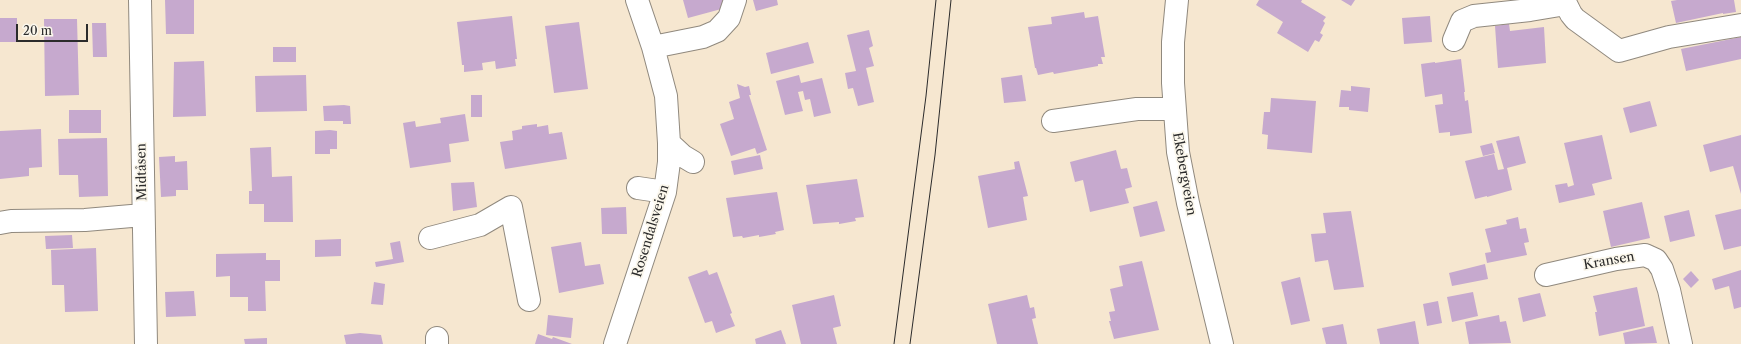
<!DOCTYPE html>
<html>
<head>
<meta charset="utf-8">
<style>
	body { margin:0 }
	#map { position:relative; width:1741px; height:344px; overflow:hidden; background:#f6e7d0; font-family:"Libre Caslon Text",serif }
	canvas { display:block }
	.scale { position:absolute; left:16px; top:24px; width:72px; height:18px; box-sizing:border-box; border:2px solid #2b2b2b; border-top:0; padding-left:5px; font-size:12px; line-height:14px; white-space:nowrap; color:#2b2b2b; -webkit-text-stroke:3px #fbf7ec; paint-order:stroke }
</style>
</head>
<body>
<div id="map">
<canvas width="1741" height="344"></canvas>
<div class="scale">20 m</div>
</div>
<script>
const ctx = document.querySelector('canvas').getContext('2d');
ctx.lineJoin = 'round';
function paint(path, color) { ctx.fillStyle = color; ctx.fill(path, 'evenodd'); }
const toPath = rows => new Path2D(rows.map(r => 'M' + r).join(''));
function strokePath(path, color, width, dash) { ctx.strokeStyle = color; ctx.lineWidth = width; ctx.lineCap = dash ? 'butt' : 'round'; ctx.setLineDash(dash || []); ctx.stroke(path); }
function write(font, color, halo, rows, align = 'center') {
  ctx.font = font + ' "Libre Caslon Text",serif'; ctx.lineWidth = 3.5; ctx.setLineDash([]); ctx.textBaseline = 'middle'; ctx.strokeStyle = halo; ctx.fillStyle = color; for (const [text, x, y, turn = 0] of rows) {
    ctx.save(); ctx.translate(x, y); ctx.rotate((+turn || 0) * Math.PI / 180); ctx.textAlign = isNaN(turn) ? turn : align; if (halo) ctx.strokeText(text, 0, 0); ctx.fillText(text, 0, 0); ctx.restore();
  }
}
paint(toPath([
	[165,0,194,0,194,34,166,34],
	[683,0,723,0,725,8,688,18],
	[753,0,777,0,778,5,756,11],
	[1259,0,1302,0,1301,2,1326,17,1323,21,1325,23,1320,33,1323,35,1319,42,1315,40,1308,52,1277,33,1283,22,1256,5],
	[1341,0,1355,0,1351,6],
	[1677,0,1734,0,1736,12,1723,14,1723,13,1676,23,1671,1],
	[1084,12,1085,18,1098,16,1105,57,1101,57,1103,64,1098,64,1098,66,1054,74,1053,72,1038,75,1036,68,1035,68,1028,27,1052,24,1051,17],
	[512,16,517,59,515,59,516,66,496,69,495,61,482,63,483,70,464,72,464,65,462,65,457,22],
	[1430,16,1432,42,1404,44,1402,18],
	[0,18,17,18,17,42,0,42],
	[44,19,77,19,79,95,45,96],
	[579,22,588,89,554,93,545,26],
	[92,23,106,23,107,57,93,57],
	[1509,24,1510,31,1544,27,1546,63,1498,68,1495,26],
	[869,30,873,46,869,48,874,66,866,68,874,102,858,106,853,88,848,89,845,73,856,71,847,35],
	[1741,37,1741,59,1686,71,1681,49],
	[808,42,814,63,771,74,766,53],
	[273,47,296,47,296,62,273,62],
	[1461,59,1465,92,1464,92,1465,101,1468,100,1472,133,1450,136,1450,132,1439,133,1435,105,1443,104,1442,94,1425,97,1421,64,1435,62,1435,63],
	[204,61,206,116,173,117,174,62],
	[306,75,307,111,256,112,255,76],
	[799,75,801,83,822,78,831,113,814,117,810,99,805,100,803,91,798,92,803,111,785,115,776,81],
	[1022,75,1026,101,1004,103,1001,78],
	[737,84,745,87,749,86,751,95,749,95,767,150,757,154,755,148,731,156,720,124,734,119,729,102,740,98],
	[1351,86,1370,88,1368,112,1349,110,1349,107,1339,107,1341,90,1351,91],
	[471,95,482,95,482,117,471,117],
	[1271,98,1316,101,1312,153,1267,149,1268,135,1262,134,1264,112,1270,112],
	[1650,101,1657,126,1630,133,1623,108],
	[344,105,350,106,351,124,343,124,343,121,324,121,323,106],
	[69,110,101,110,101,133,69,133],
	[465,114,469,141,449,144,451,162,410,168,403,123,415,121,416,127,441,123,440,118],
	[537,124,537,127,548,125,549,134,562,132,567,159,505,169,500,142,513,140,512,131,522,129,522,126],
	[41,129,42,167,29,168,29,176,0,179,0,131],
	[330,130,337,131,337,149,330,149,330,154,315,154,315,131],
	[1602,135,1612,179,1592,184,1595,195,1559,203,1555,185,1567,183,1568,187,1574,185,1564,143],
	[1741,135,1741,194,1733,166,1710,172,1703,145],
	[1519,136,1526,163,1507,168,1512,190,1487,197,1487,196,1475,199,1465,161,1494,154,1498,170,1504,169,1496,141],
	[107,138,108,196,79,197,78,175,59,175,58,139],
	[1492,143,1495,153,1483,156,1480,146],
	[271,147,272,177,292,176,293,222,264,222,264,204,249,204,249,191,252,191,250,148],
	[1116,150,1121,169,1127,168,1132,187,1125,189,1129,203,1090,212,1083,180,1075,182,1070,162],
	[760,155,763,169,734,175,731,161],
	[175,156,175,162,187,161,188,190,176,190,176,196,161,197,159,157],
	[1019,161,1028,196,1023,197,1027,220,988,228,978,176,1015,169,1014,162],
	[857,179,864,217,855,218,856,221,839,224,839,222,813,224,806,185],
	[474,182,477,207,453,211,451,183],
	[777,192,784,230,775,232,776,234,759,237,759,235,743,238,742,236,733,237,726,198],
	[1157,201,1165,231,1140,237,1133,207],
	[1642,202,1650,238,1611,247,1603,211],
	[626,207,627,234,602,234,601,208],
	[1741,209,1741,246,1724,250,1715,215],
	[1689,210,1695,236,1670,242,1664,216],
	[1351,211,1364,287,1334,290,1328,260,1315,262,1311,234,1326,233,1323,213],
	[1518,217,1520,229,1526,228,1529,242,1524,243,1527,255,1487,263,1485,253,1491,252,1485,229,1507,224,1506,220],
	[72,235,73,248,46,249,45,236],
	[341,239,341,256,315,257,315,240],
	[400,241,404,262,376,267,375,262,393,259,390,243],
	[581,242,585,266,600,264,604,284,559,293,551,247],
	[96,248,98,311,65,312,64,285,52,285,51,250],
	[266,253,266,260,280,260,280,281,265,281,266,311,248,311,248,297,230,297,230,276,216,277,216,254],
	[1142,261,1159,330,1114,339,1109,321,1111,321,1109,312,1115,311,1110,289,1123,286,1119,266],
	[1485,264,1488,279,1452,286,1449,273],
	[707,270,709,275,717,272,732,313,730,314,735,326,716,333,712,321,705,323,688,277],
	[1741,270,1741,307,1734,309,1729,286,1715,290,1712,279],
	[1691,271,1699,280,1691,288,1683,279],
	[1300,277,1310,321,1291,325,1281,282],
	[374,282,385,284,383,305,371,304],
	[1637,287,1645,326,1599,336,1595,312,1597,312,1593,296],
	[194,291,196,316,166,317,165,292],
	[1473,292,1478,316,1452,322,1447,297],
	[1540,293,1546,316,1523,322,1518,298],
	[834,295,841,326,833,328,837,344,801,344,792,305],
	[1027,295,1030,308,1034,307,1036,318,1032,319,1038,344,997,344,988,304],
	[1438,301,1442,323,1427,326,1423,304],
	[548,315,573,318,571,338,546,335],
	[1499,315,1500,322,1506,321,1511,343,1469,344,1465,322],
	[1415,321,1419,344,1380,344,1377,329],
	[1343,324,1347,344,1326,344,1322,328],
	[1653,326,1657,343,1625,344,1623,333],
	[781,330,786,344,756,344,755,339],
	[360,333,381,335,383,344,346,344,344,335],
	[538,334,552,339,553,337,572,344,535,344],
	[267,338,267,344,245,344,244,339]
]), '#c6a9ce');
const minor = toPath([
	[140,0,146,344],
	[1564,0,1571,14,1575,19,1619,51,1669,37,1741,25],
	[1454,40,1462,21,1474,16,1530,10,1566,4],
	[653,47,703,37,717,31,729,18,735,0],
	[1053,121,1137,109,1174,109],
	[669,143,683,156,693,162],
	[638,188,665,192],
	[0,223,11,221,85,220,143,215],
	[430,238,480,225,511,207,529,300],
	[1546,275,1616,259,1645,255,1656,260,1662,269,1669,290,1681,344],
	[437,344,437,338],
	[615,344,665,192,669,162,669,143,666,96,653,47,637,0]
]);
const major = toPath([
	[1177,0,1173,42,1173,83,1178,152,1188,203,1222,344]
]);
strokePath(minor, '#90897e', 24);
strokePath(major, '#90897e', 24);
strokePath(minor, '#fff', 22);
strokePath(major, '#fff', 22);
strokePath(toPath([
	[894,344,926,96,936,0],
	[910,344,935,155,951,0]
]), '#2b2b2b', 1);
write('13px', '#2b2b2b', '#fbf7ec', [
	["Midtåsen",142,172,-91],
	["Ekebergveien",1184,174,80],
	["Rosendalsveien",651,231,-73],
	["Kransen",1609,261,-10]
]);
</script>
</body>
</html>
